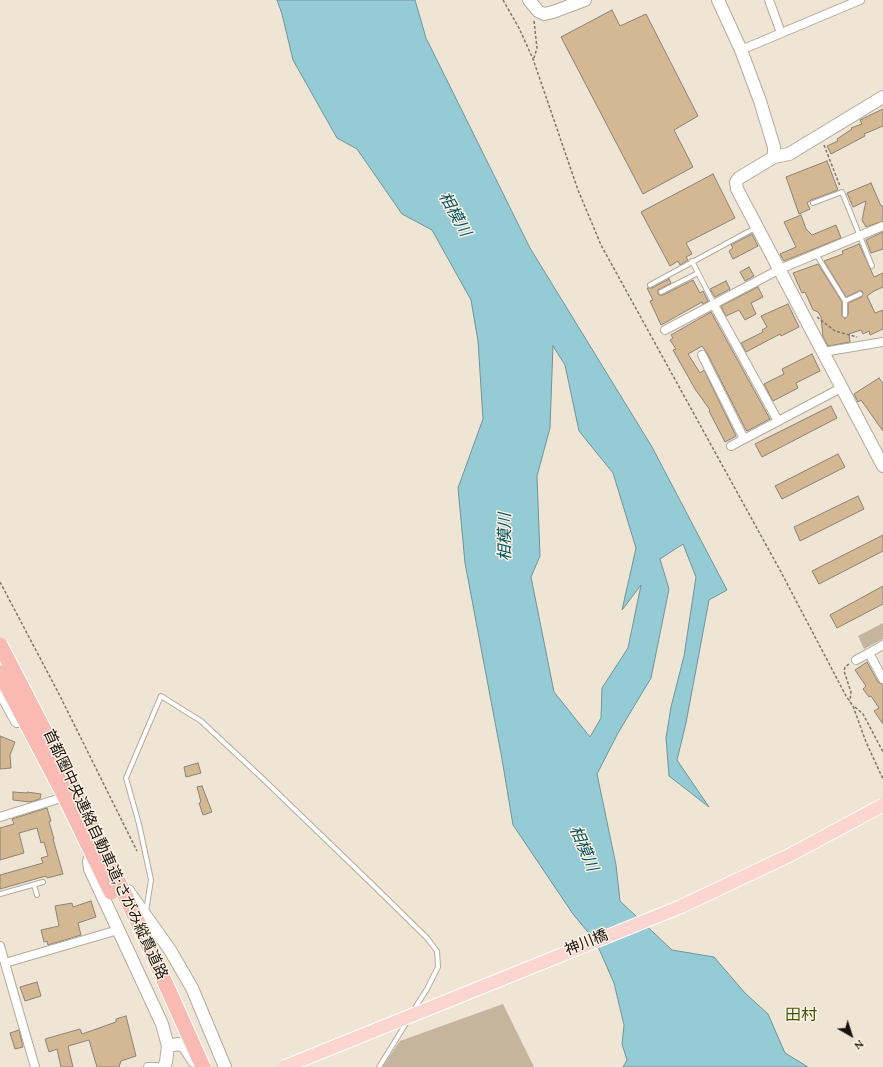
<!DOCTYPE html>
<html>
<head>
<meta charset="utf-8">
<style>
	body { margin:0 }
	#map { position:relative; width:883px; height:1067px; overflow:hidden; background:#efe5d5; font-family:Spectral,serif }
	canvas { display:block }
	.north { position:absolute; left:831px; top:1015px; width:40px; height:40px; -webkit-text-stroke:3px #fdf2e3; paint-order:stroke; rotate:141deg; font-size:11px; font-weight:700; line-height:16px; text-align:center; color:#17130e }
	.north::after { content:''; display:block; margin:auto; width:14px; height:18px; background:#17130e; clip-path:polygon(50% 0,100% 100%,50% 72%,0 100%) }
</style>
</head>
<body>
<div id="map">
<canvas width="883" height="1067"></canvas>
<div class="north">N</div>
</div>
<script>
const ctx = document.querySelector('canvas').getContext('2d');
ctx.lineJoin = 'round';
function paint(path, color) { ctx.fillStyle = color; ctx.fill(path, 'evenodd'); }
const toPath = rows => new Path2D(rows.map(r => 'M' + r).join(''));
function strokePath(path, color, width, dash) { ctx.strokeStyle = color; ctx.lineWidth = width; ctx.lineCap = dash ? 'butt' : 'round'; ctx.setLineDash(dash || []); ctx.stroke(path); }
function write(font, color, halo, rows, align = 'center') {
  ctx.font = font + ' Spectral,"Noto Sans JP",serif'; ctx.lineWidth = 3; ctx.setLineDash([]); ctx.textBaseline = 'middle'; ctx.strokeStyle = halo; ctx.fillStyle = color; for (const [text, x, y, turn = 0] of rows) {
    ctx.save(); ctx.translate(x, y); ctx.rotate((+turn || 0) * Math.PI / 180); ctx.textAlign = isNaN(turn) ? turn : align; if (halo) ctx.strokeText(text, 0, 0); ctx.fillText(text, 0, 0); ctx.restore();
  }
}
paint(toPath([
	[883,623,883,639,864,649,858,636],
	[503,1004,534,1067,382,1067,400,1041]
]), '#c5b59e');
const water = toPath([
	[277,0,415,0,426,38,530,248,652,447,727,590,709,600,686,723,677,760,709,807,669,776,666,738,671,707,684,656,696,577,683,544,660,559,669,589,651,678,618,733,597,774,616,865,620,901,672,950,714,957,745,993,768,1014,785,1053,808,1067,623,1067,627,1060,622,1044,624,1025,614,983,596,942,573,914,513,825,502,759,465,563,458,488,483,419,478,341,471,300,432,230,402,214,357,149,337,138,293,60,282,14,277,0],
	[553,346,565,365,579,431,613,473,636,548,622,610,641,585,628,648,602,688,601,718,590,737,554,692,531,577,540,556,537,476,550,428,553,346]
]);
paint(water, '#94cbd5');
strokePath(water, '#6e9499', 1);
const building = toPath([
	[612,10,620,26,646,14,698,116,674,130,693,167,643,194,561,37,612,10],
	[883,109,883,126,864,134,865,136,831,154,827,146,838,141,837,139,852,129,851,128,862,124,860,120,883,109],
	[827,161,838,190,811,200,807,203,810,209,799,214,786,177,827,161],
	[713,174,735,218,686,243,692,254,686,257,688,260,680,265,678,261,670,266,641,212,713,174],
	[871,183,881,206,883,206,883,221,866,227,862,220,866,201,853,207,847,193,871,183],
	[801,215,806,229,812,235,836,225,841,238,784,261,780,254,796,247,784,222,801,215],
	[883,232,883,249,871,253,866,240,883,232],
	[752,234,758,246,733,259,729,251,733,248,731,245,752,234],
	[859,244,874,277,883,273,883,287,874,291,867,296,875,313,883,310,883,329,870,335,869,331,863,334,861,330,849,334,850,342,828,346,823,337,821,317,818,312,813,310,805,292,802,293,793,273,818,264,842,302,842,316,844,318,846,318,848,315,848,303,862,297,863,293,862,291,859,291,846,297,824,261,843,254,842,251,859,244],
	[749,267,754,276,745,281,740,272,749,267],
	[669,279,671,283,658,290,658,293,659,295,663,295,693,280,700,293,703,291,708,301,703,304,702,302,661,325,650,301,653,300,647,288,652,288,669,279],
	[726,281,730,289,715,297,710,289,726,281],
	[758,287,763,297,751,303,756,314,745,320,739,310,726,316,721,306,758,287],
	[788,304,799,327,781,336,780,334,746,352,741,343,763,332,762,330,767,327,761,316,788,304],
	[711,312,770,419,747,431,746,430,707,353,702,346,688,354,700,373,704,370,736,436,725,442,709,411,710,410,695,389,673,350,676,349,670,340,673,338,671,335,711,312],
	[812,354,820,371,796,383,798,388,773,401,764,384,784,374,782,369,812,354],
	[879,378,883,383,883,431,861,400,858,402,854,394,879,378],
	[831,406,837,418,762,457,755,444,831,406],
	[838,454,845,467,782,499,775,486,838,454],
	[858,496,864,509,800,541,794,527,858,496],
	[883,535,883,551,819,584,812,571,883,535],
	[883,586,883,604,837,628,830,615,883,586],
	[867,662,878,682,883,684,883,724,874,711,879,708,871,696,869,697,863,689,866,686,855,670,867,662],
	[0,736,15,742,10,755,11,768,0,769,0,736],
	[198,763,201,773,186,777,184,767,198,763],
	[202,786,212,812,203,815,199,803,201,802,197,787,202,786],
	[13,792,27,793,27,792,41,794,40,799,30,802,13,800,13,792],
	[47,808,51,821,49,822,54,839,53,839,63,874,47,878,46,876,0,889,0,875,43,863,41,858,48,856,44,842,41,843,37,828,19,833,24,853,0,860,0,828,14,824,12,819,47,808],
	[91,901,96,917,78,923,81,935,48,945,47,941,44,942,41,930,59,926,55,906,72,903,73,907,91,901],
	[37,982,41,996,25,1001,20,987,37,982],
	[126,1016,136,1056,121,1061,119,1067,97,1067,89,1040,68,1046,73,1067,61,1067,57,1049,49,1052,45,1039,80,1029,82,1034,116,1022,116,1019,126,1016],
	[19,1030,23,1047,15,1049,10,1033,19,1030]
]);
paint(building, '#d3b893');
strokePath(building, '#8c8274', 1);
const lane = toPath([
	[813,203,842,192,872,266],
	[816,254,845,301,845,315],
	[692,261,714,304],
	[650,285,755,228],
	[661,292,698,273],
	[845,301,860,294],
	[34,885,37,895],
	[0,894,43,882],
	[146,911,151,880,139,824,126,778,161,696,201,721,261,777,374,886,427,938,437,951,438,967,427,989,413,1011],
	[379,1067,407,1022]
]);
const street = toPath([
	[769,0,781,33],
	[741,50,860,0],
	[714,305,778,421],
	[665,330,780,269,883,226],
	[823,352,883,342],
	[702,355,744,439],
	[731,446,841,388],
	[883,645,869,653,883,679],
	[856,660,869,653],
	[0,817,61,798],
	[0,946,35,1067],
	[5,963,118,930],
	[148,1067,156,1067]
]);
const secondary = toPath([
	[529,0,538,11,544,14,553,12,585,0],
	[718,0,741,50,760,101,774,147,774,157,739,178,736,182,737,189,883,466],
	[774,157,789,154,883,97],
	[0,690,17,721],
	[92,854,89,861,90,869,162,1024,168,1046,166,1062,164,1067],
	[128,891,170,950,192,988,225,1067],
	[168,1046,179,1044,185,1047,194,1061]
]);
strokePath(lane, '#b5ab9c', 6);
strokePath(street, '#b5ab9c', 10);
strokePath(secondary, '#b5ab9c', 14);
strokePath(toPath([
	[503,0,519,28,533,59,578,190,601,245,781,572,846,696,853,706,866,742,883,779],
	[534,21,537,48,534,58],
	[824,145,840,186],
	[817,317,835,331,857,337],
	[0,582,59,694,137,851],
	[849,664,845,667,844,671,851,692,850,701],
	[855,707,863,714,883,752]
]), '#7d766c', 1.5, [3, 2]);
strokePath(lane, '#fff', 4);
strokePath(street, '#fff', 8);
strokePath(secondary, '#fff', 12);
const primaryBridge = toPath([
	[284,1067,680,907,790,855,883,805]
]);
const highwayBridge = toPath([
	[0,645,73,786,141,929,203,1067],
	[0,673,62,791,111,892]
]);
strokePath(primaryBridge, '#fff', 15, []);
strokePath(highwayBridge, '#fff', 17, []);
strokePath(primaryBridge, '#fbd6d1', 13);
strokePath(highwayBridge, '#f8bab2', 15);
write('15px', '#17130e', '#fdf2e3', [
	["首都圏中央連絡自動車道;さがみ縦貫道路",104,855,65],
	["神川橋",587,944,-22]
]);
write('italic 16px', '#015560', '#fdf2e3', [
	["相模川",453,215,61],
	["相模川",507,537,-90],
	["相模川",582,849,67]
]);
write('16px', '#3f560b', '#fdf2e3', [
	["田村",801,1017]
]);
</script>
</body>
</html>
